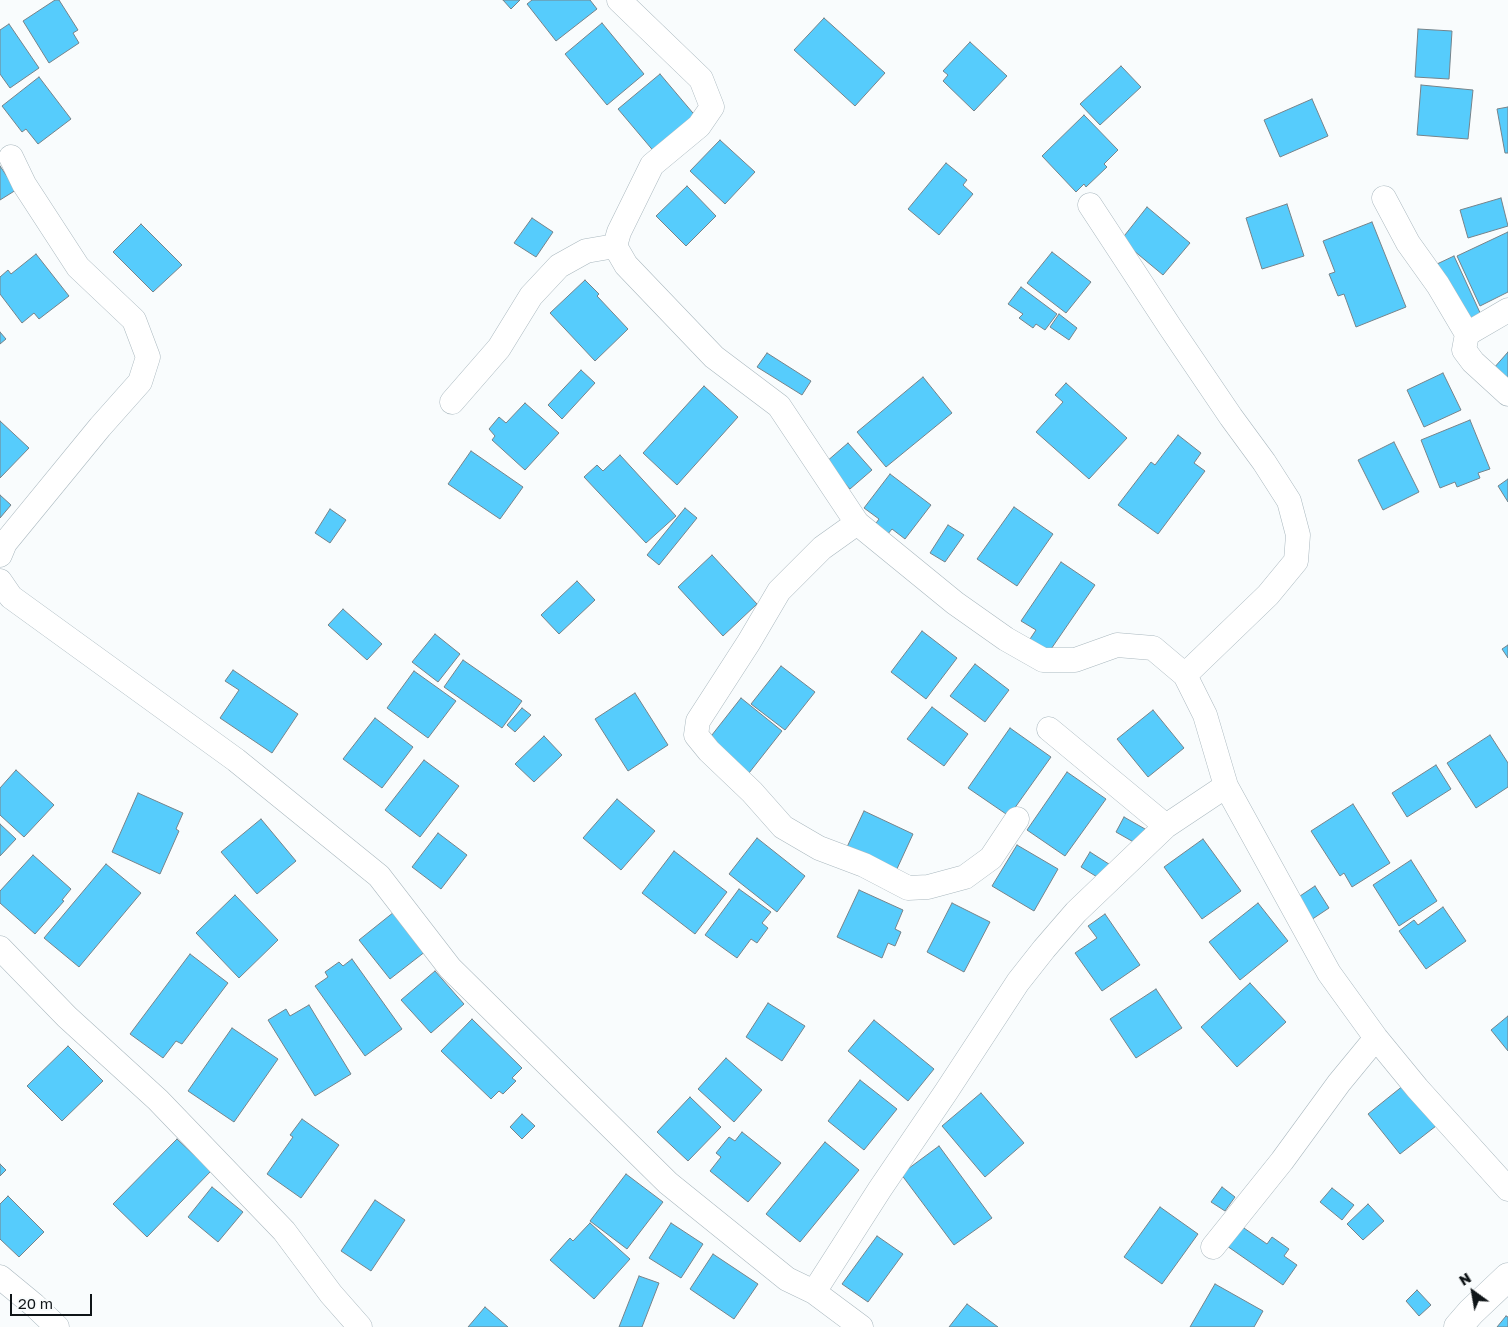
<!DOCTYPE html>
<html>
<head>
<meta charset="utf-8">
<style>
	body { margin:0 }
	#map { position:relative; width:1508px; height:1327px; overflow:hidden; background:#f9fcfd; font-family:"Golos Text",sans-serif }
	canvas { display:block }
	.north { position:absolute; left:1448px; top:1267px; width:50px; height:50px; -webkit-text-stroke:4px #f9fcfd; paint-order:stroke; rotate:328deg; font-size:14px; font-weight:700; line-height:20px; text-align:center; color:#101518 }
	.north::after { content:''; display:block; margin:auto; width:18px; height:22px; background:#101518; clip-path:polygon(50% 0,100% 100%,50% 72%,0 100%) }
	.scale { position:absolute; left:10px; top:1294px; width:82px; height:22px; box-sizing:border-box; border:2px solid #101518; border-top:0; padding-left:6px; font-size:15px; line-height:18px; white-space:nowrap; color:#101518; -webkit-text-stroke:4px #f9fcfd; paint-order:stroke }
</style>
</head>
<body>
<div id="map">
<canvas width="1508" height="1327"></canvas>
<div class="north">N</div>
<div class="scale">20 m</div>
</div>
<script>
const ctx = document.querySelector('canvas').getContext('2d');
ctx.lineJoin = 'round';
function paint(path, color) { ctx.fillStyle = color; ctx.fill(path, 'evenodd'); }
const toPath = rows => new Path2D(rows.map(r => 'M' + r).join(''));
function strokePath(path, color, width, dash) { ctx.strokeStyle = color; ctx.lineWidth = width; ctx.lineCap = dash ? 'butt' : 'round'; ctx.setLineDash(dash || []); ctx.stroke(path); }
const building = toPath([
	[55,0,59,0,78,30,73,33,79,43,49,63,23,21,55,0],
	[503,0,520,0,511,9,503,0],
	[532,0,590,0,597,9,556,41,527,4,532,0],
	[824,18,885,73,855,106,794,50,824,18],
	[602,23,644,74,607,105,565,54,602,23],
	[9,24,39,68,10,88,0,74,0,30,9,24],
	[1418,29,1452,31,1449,79,1415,77,1418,29],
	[970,42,1007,76,974,111,943,81,948,75,943,71,970,42],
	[1121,66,1141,87,1100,125,1080,104,1121,66],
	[660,74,698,119,656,154,618,109,660,74],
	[39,77,71,119,38,144,26,129,22,132,2,106,39,77],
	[1421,85,1473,90,1468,139,1417,135,1421,85],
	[1312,99,1328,136,1280,157,1264,120,1312,99],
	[1508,107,1508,153,1505,153,1497,109,1508,107],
	[1084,115,1118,150,1104,164,1107,167,1086,187,1084,184,1076,192,1042,156,1084,115],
	[720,140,755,172,725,204,690,171,720,140],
	[946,163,967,180,963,185,973,194,939,235,908,209,946,163],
	[0,166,16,190,0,200,0,166],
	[687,186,716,216,686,246,656,216,687,186],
	[1501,198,1508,226,1468,238,1460,210,1501,198],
	[1287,204,1304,256,1262,269,1246,218,1287,204],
	[1147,207,1190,243,1163,275,1121,240,1147,207],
	[532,218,553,232,536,257,514,243,532,218],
	[1372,222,1406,307,1356,327,1344,294,1338,296,1329,274,1335,272,1323,241,1372,222],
	[141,224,182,265,153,292,113,252,141,224],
	[1508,232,1508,292,1480,306,1457,256,1508,232],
	[1052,252,1091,282,1066,313,1027,283,1052,252],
	[36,254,69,296,39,319,34,313,22,323,0,294,0,277,8,270,11,274,36,254],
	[1454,256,1482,317,1465,325,1437,264,1454,256],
	[585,280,599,294,597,296,628,329,595,361,550,313,585,280],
	[1021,287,1057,314,1045,330,1036,324,1033,328,1019,318,1023,314,1008,304,1021,287],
	[1059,314,1077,328,1069,340,1050,327,1059,314],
	[0,332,6,339,0,344,0,332],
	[1508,352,1508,381,1493,369,1508,352],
	[767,353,811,381,802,395,757,367,767,353],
	[581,370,595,383,562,419,548,405,581,370],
	[1443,373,1461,410,1424,427,1407,390,1443,373],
	[923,377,952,413,886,467,857,432,923,377],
	[1066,383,1127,438,1089,479,1036,432,1063,402,1055,395,1066,383],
	[704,386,738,417,677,485,643,453,704,386],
	[525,403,559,433,525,470,492,440,495,436,489,429,499,417,506,423,525,403],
	[1470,420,1490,469,1478,473,1480,478,1457,487,1455,482,1440,488,1421,440,1470,420],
	[0,421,29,448,0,478,0,421],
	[1178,435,1201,453,1194,463,1205,471,1158,534,1118,505,1151,462,1155,465,1178,435],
	[1394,442,1419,492,1383,510,1358,460,1394,442],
	[848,443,872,470,850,489,826,462,848,443],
	[471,451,523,487,500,519,448,484,471,451],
	[620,455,676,516,646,543,584,477,597,465,603,471,620,455],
	[890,474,931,505,905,539,892,529,887,535,874,526,879,519,864,508,890,474],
	[1508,479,1508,502,1498,486,1508,479],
	[0,495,11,505,0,518,0,495],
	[1014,507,1053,534,1017,586,977,559,1014,507],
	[685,508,697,518,659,565,647,555,685,508],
	[330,509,346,520,330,543,315,533,330,509],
	[948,525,964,535,945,562,930,553,948,525],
	[712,555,757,604,723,636,678,587,712,555],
	[1061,562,1095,585,1049,652,1030,639,1036,630,1021,621,1061,562],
	[577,581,595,600,559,634,541,615,577,581],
	[343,609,382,644,367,660,328,625,343,609],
	[922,631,957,658,926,699,891,672,922,631],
	[435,634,460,654,438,682,412,662,435,634],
	[1508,645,1508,658,1502,649,1508,645],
	[463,660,522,701,502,728,444,687,463,660],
	[975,664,1009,690,985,722,950,696,975,664],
	[781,666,815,692,785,730,751,704,781,666],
	[233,670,298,714,272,753,220,718,239,690,225,681,233,670],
	[414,671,456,701,428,738,387,708,414,671],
	[635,693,668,745,628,771,595,719,635,693],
	[741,698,782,731,749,773,708,740,741,698],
	[932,707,968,734,944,766,907,739,932,707],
	[522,708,531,715,515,732,507,725,522,708],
	[1153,710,1184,748,1148,777,1117,739,1153,710],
	[375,718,413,747,382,788,343,759,375,718],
	[1010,728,1051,757,1009,816,968,788,1010,728],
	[1490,735,1508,763,1508,787,1476,808,1447,763,1490,735],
	[544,736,562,755,534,782,515,764,544,736],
	[424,760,459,786,420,837,385,810,424,760],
	[1436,765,1451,789,1407,817,1392,793,1436,765],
	[16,770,54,805,24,837,0,815,0,788,16,770],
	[1067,772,1106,799,1065,856,1027,830,1067,772],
	[138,793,183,813,176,829,179,831,160,874,112,852,138,793],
	[617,799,655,831,621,870,583,838,617,799],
	[1353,804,1390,863,1352,887,1344,873,1340,876,1311,831,1353,804],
	[864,811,913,834,896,871,847,847,864,811],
	[1124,817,1145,829,1137,844,1116,832,1124,817],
	[261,819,296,861,257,894,221,852,261,819],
	[0,824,16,839,0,856,0,824],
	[438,833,467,855,441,889,412,867,438,833],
	[757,838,805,876,777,912,729,874,757,838],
	[1203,839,1241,891,1202,919,1164,867,1203,839],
	[1017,845,1058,869,1034,911,992,886,1017,845],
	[674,851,727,892,695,934,642,893,674,851],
	[1090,852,1112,866,1102,880,1081,867,1090,852],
	[33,855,71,889,62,900,64,901,35,934,0,903,0,891,33,855],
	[1411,860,1437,901,1399,926,1373,885,1411,860],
	[106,864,141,893,79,967,44,938,106,864],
	[1315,886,1329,908,1311,920,1297,898,1315,886],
	[739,889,771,912,762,923,768,928,757,943,751,939,737,958,705,935,739,889],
	[859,890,903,910,895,929,901,932,895,946,888,943,882,958,837,937,859,890],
	[235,895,278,940,239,978,196,933,235,895],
	[952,903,990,922,964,972,927,952,952,903],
	[1258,903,1288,941,1240,980,1209,942,1258,903],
	[1443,907,1466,941,1426,969,1399,931,1414,920,1418,925,1443,907],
	[394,912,426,951,390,979,359,940,394,912],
	[1105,914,1140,965,1102,991,1075,953,1097,938,1088,926,1105,914],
	[190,954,228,983,182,1044,176,1041,163,1058,130,1034,190,954],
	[352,959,402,1029,365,1056,315,986,328,977,325,972,339,962,343,966,352,959],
	[435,971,464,1004,431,1033,401,1000,435,971],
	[1250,983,1286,1022,1237,1067,1201,1027,1250,983],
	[1156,989,1182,1028,1136,1058,1110,1019,1156,989],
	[768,1003,805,1026,782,1061,746,1037,768,1003],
	[309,1005,351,1074,315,1096,268,1020,286,1009,290,1016,309,1005],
	[1508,1016,1508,1051,1491,1030,1508,1016],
	[472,1019,522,1068,512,1078,516,1081,503,1094,499,1091,491,1099,441,1051,472,1019],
	[874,1020,934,1069,908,1101,848,1051,874,1020],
	[232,1028,278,1059,234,1122,188,1091,232,1028],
	[68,1046,103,1081,62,1121,27,1086,68,1046],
	[726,1058,762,1090,734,1122,698,1089,726,1058],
	[860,1080,897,1109,864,1150,828,1121,860,1080],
	[1404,1085,1436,1126,1400,1154,1368,1114,1404,1085],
	[981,1093,1024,1143,985,1177,942,1126,981,1093],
	[690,1097,721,1127,688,1161,657,1132,690,1097],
	[522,1114,535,1126,522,1139,510,1127,522,1114],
	[302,1119,339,1145,301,1198,267,1174,293,1137,290,1135,302,1119],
	[742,1132,781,1163,748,1202,710,1171,721,1157,716,1153,729,1137,735,1141,742,1132],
	[177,1139,211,1171,147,1237,113,1204,177,1139],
	[825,1142,859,1170,800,1242,766,1214,825,1142],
	[939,1146,992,1218,954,1245,901,1174,939,1146],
	[0,1164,6,1170,0,1176,0,1164],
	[626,1174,663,1202,627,1249,590,1221,626,1174],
	[212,1187,243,1212,218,1242,188,1217,212,1187],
	[1222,1187,1235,1197,1225,1211,1211,1202,1222,1187],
	[1332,1188,1354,1205,1342,1220,1320,1202,1332,1188],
	[8,1196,44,1232,19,1257,0,1239,0,1204,8,1196],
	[375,1200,405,1220,371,1271,341,1251,375,1200],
	[1368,1204,1384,1221,1363,1240,1347,1224,1368,1204],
	[1160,1207,1198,1234,1162,1284,1124,1257,1160,1207],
	[590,1223,630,1259,594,1299,550,1260,570,1238,573,1241,590,1223],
	[671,1223,703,1244,681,1278,649,1258,671,1223],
	[1241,1226,1267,1244,1272,1237,1289,1249,1284,1256,1297,1265,1283,1285,1227,1246,1241,1226],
	[877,1236,903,1254,868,1302,842,1284,877,1236],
	[713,1254,758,1284,734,1319,690,1289,713,1254],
	[639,1276,659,1283,642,1327,619,1327,639,1276],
	[1215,1284,1263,1311,1254,1327,1190,1327,1215,1284],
	[1417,1290,1431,1305,1419,1316,1406,1301,1417,1290],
	[967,1304,998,1327,949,1327,967,1304],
	[485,1307,508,1327,468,1327,485,1307],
	[1506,1316,1508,1317,1508,1327,1497,1327,1506,1316]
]);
paint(building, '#56ccfc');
strokePath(building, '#76838a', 1);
const street = toPath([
	[619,0,701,79,712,107,699,126,652,165,619,232,615,246,626,265,714,357,779,406,857,523,955,603,1006,639,1043,660,1075,660,1117,645,1153,648,1185,675,1205,715,1226,786],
	[1384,198,1408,243,1438,285,1467,334,1464,350,1473,362,1508,394],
	[1090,205,1170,327,1231,417,1264,462,1289,501,1298,535,1296,561,1268,595,1185,675],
	[1467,334,1508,310],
	[452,402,499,348,531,296,559,266,586,251,615,246],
	[857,523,822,548,779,591,749,642,698,721,696,735,709,751,752,792,783,827,819,848,864,865,908,888,928,887,965,877,991,858,1017,819],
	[0,555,5,543,100,427,140,382,148,357,134,320,78,267,24,184,11,157],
	[0,581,11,597,236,760,379,876,450,968,668,1183,787,1279,814,1292,880,1189,946,1092,1018,982,1044,949,1076,912,1166,826,1226,786,1329,973,1376,1038,1417,1088,1508,1189],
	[1049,729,1166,826],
	[0,948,67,1017,158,1100,284,1231,331,1294,360,1327],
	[1213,1247,1282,1161,1339,1083,1376,1038],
	[0,1277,34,1305,57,1327],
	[814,1292,861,1327]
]);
const secondary = toPath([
	[1458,1327,1471,1312,1508,1277]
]);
strokePath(street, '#aab8bf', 25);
strokePath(secondary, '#aab8bf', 29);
strokePath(street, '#fff', 24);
strokePath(secondary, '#fff', 28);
</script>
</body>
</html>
